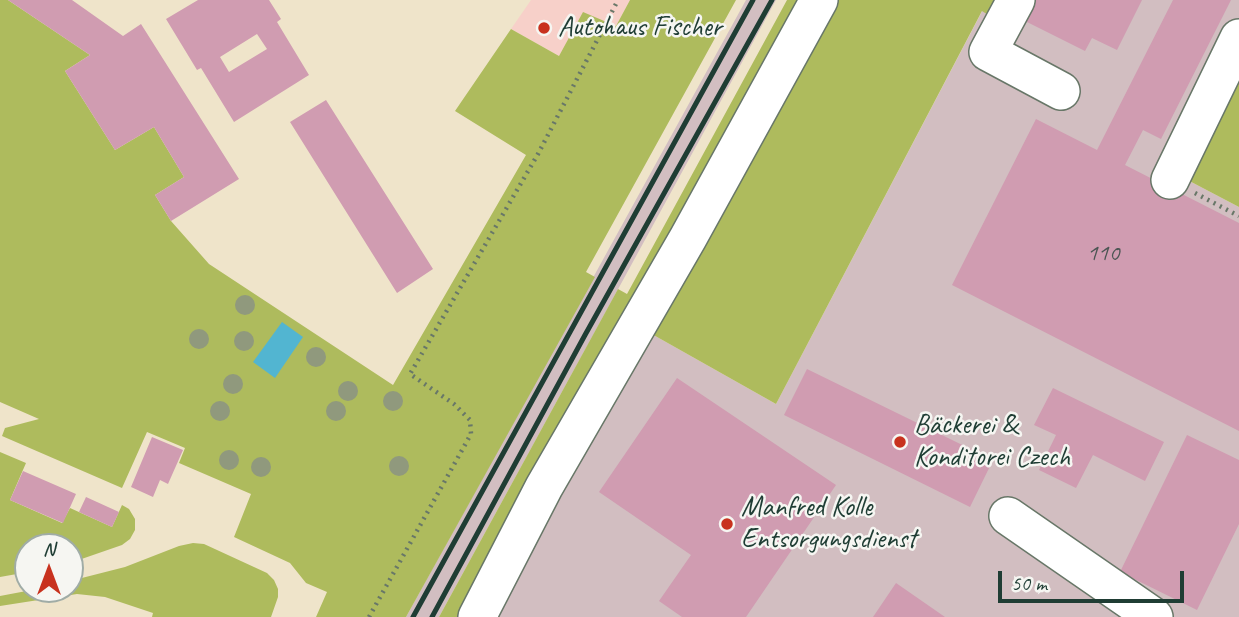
<!DOCTYPE html>
<html>
<head>
<meta charset="utf-8">
<style>
	body { margin:0 }
	#map { position:relative; width:1239px; height:617px; overflow:hidden; background:#efe4ca; font-family:Caveat,sans-serif }
	canvas { display:block }
	.north { position:absolute; left:14px; top:533px; width:70px; height:70px; box-sizing:border-box; background:#f6f6f2; border:2px solid #a0aca6; border-radius:50%; rotate:0deg; font-size:19px; font-weight:700; line-height:28px; text-align:center; color:#1f3d34 }
	.north::after { content:''; display:block; margin:auto; width:24px; height:32px; background:#c8321e; clip-path:polygon(50% 0,100% 100%,50% 72%,0 100%) }
	.scale { position:absolute; left:998px; top:571px; width:186px; height:32px; box-sizing:border-box; border:4px solid #1f3d34; border-top:0; padding-left:9px; font-size:21px; line-height:24px; white-space:nowrap; color:#1f3d34; -webkit-text-stroke:5px #f6f6f2; paint-order:stroke }
</style>
</head>
<body>
<div id="map">
<canvas width="1239" height="617"></canvas>
<div class="north">N</div>
<div class="scale">50 m</div>
</div>
<script>
const ctx = document.querySelector('canvas').getContext('2d');
ctx.lineJoin = 'round';
function paint(path, color) { ctx.fillStyle = color; ctx.fill(path, 'evenodd'); }
const toPath = rows => new Path2D(rows.map(r => 'M' + r).join(''));
function strokePath(path, color, width, dash) { ctx.strokeStyle = color; ctx.lineWidth = width; ctx.lineCap = dash ? 'butt' : 'round'; ctx.setLineDash(dash || []); ctx.stroke(path); }
function write(font, color, halo, rows, align = 'center') {
  ctx.font = font + ' Caveat,sans-serif'; ctx.lineWidth = 5; ctx.setLineDash([]); ctx.textBaseline = 'middle'; ctx.strokeStyle = halo; ctx.fillStyle = color; for (const [text, x, y, turn = 0] of rows) {
    ctx.save(); ctx.translate(x, y); ctx.rotate((+turn || 0) * Math.PI / 180); ctx.textAlign = isNaN(turn) ? turn : align; if (halo) ctx.strokeText(text, 0, 0); ctx.fillText(text, 0, 0); ctx.restore();
  }
}
paint(toPath([
	[531,0,630,0,616,26,583,13,559,56,511,29]
]), '#f7d0c9');
paint(toPath([
	[746,0,776,0,439,617,406,617],
	[988,0,1239,0,1239,50,1178,175,1239,207,1239,617,489,617,650,333,776,404]
]), '#d2bec1');
paint(toPath([
	[0,0,8,0,90,55,65,71,115,150,154,127,184,177,155,195,171,221,209,264,393,385,526,155,455,111,511,29,559,56,583,12,616,26,630,0,736,0,586,272,595,277,406,617,316,617,327,592,306,583,290,563,234,537,251,494,179,463,185,448,147,432,122,488,2,436,5,428,39,419,0,402],
	[787,0,1007,0,996,20,982,11,776,404,634,324,509,519,458,617,439,617,618,289,627,294],
	[1239,50,1239,207,1178,175],
	[0,452,26,463,10,500,62,523,70,508,112,527,122,505,129,509,135,519,135,530,130,539,122,545,70,563,70,547,28,547,28,572,0,577],
	[193,543,204,544,267,573,274,580,278,589,278,597,271,617,152,617,153,613,105,597,77,594,0,606,0,596,37,589,70,589,70,581,125,567,179,546]
]), '#aebb5d');
paint(toPath([
	[282,322,303,337,275,378,253,362]
]), '#52b5d1');
paint(toPath([
	[8,0,72,0,123,36,141,24,239,179,171,221,155,195,184,177,154,127,115,150,65,71,90,55],
	[198,0,269,0,281,19,277,22,309,75,234,122,201,68,197,70,166,19],
	[257,34,267,49,229,72,220,57],
	[1033,0,1142,0,1117,50,1092,38,1085,51,1023,20],
	[1173,0,1231,0,1161,139,1143,130,1125,165,1239,223,1239,431,952,285,1036,119,1097,150],
	[326,100,433,269,397,293,290,122],
	[807,369,993,460,970,507,784,415],
	[677,378,836,485,746,617,682,617,659,601,691,555,599,492],
	[1053,388,1164,442,1145,481,1093,455,1076,488,1039,470,1056,435,1034,425],
	[1187,435,1239,460,1239,524,1197,610,1120,572],
	[152,437,183,450,168,484,160,480,153,497,131,487],
	[23,471,76,494,63,523,10,500],
	[86,497,119,512,112,527,79,512],
	[896,583,945,617,873,617]
]), '#d09cb1');
const minor = toPath([
	[1016,0,988,52,1061,91],
	[1170,180,1239,38],
	[1008,516,1154,617],
	[477,617,544,487,688,238,819,0]
]);
strokePath(minor, '#687768', 40);
strokePath(toPath([
	[1195,193,1239,216],
	[369,617,471,434,470,420,454,404,410,374,538,154,618,0]
]), '#687768', 4.5, [2, 5]);
strokePath(minor, '#fff', 37);
strokePath(toPath([
	[413,617,753,0],
	[432,617,585,335,772,0]
]), '#1f3d34', 5);
ctx.fillStyle = '#90997d';
for (const [x, y] of [
	[245,305],
	[199,339],
	[244,341],
	[316,357],
	[233,384],
	[348,391],
	[393,401],
	[220,411],
	[336,411],
	[229,460],
	[399,466],
	[261,467]
]) { ctx.beginPath(); ctx.arc(x, y, 10, 0, 2 * Math.PI); ctx.fill(); }
for (const [x, y, r, color] of [
	[544,28,7,"#c8321e"],
	[900,442,7,"#c8321e"],
	[727,524,7,"#c8321e"]
]) { const dot = new Path2D(); dot.arc(x, y, r, 0, 2 * Math.PI); ctx.fillStyle = color; ctx.fill(dot); strokePath(dot, '#f6f6f2', 2.5); }
write('24px', '#4b5553', null, [
	["110",1103,254]
]);
write('28px', '#1f3d34', '#f6f6f2', [
	["Autohaus Fischer",558,28],
	["Bäckerei &",914,426],
	["Konditorei Czech",914,458],
	["Manfred Kolle",741,508],
	["Entsorgungsdienst",741,540]
], 'left');
</script>
</body>
</html>
